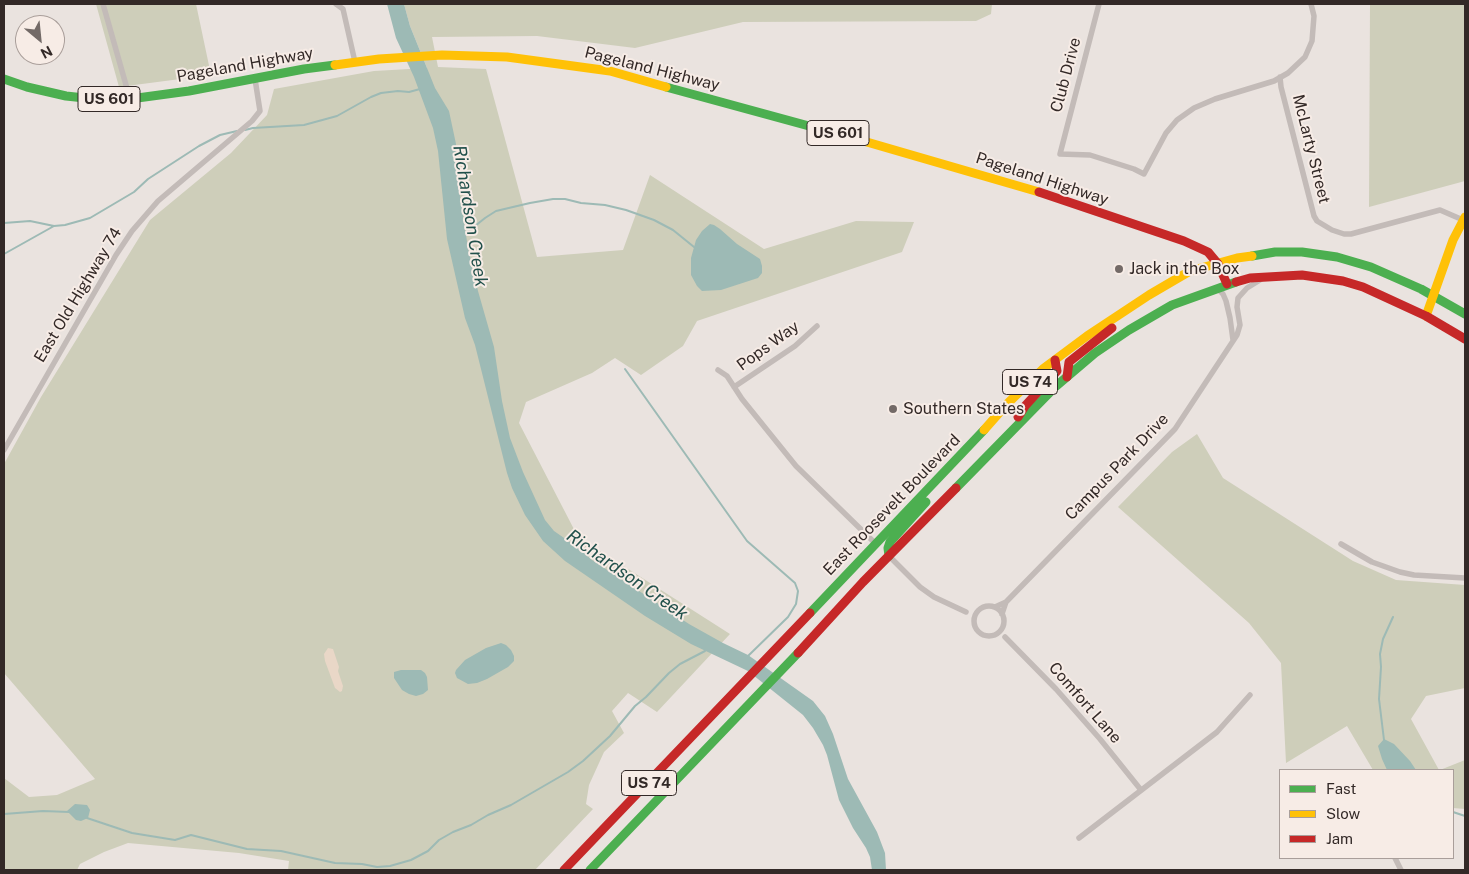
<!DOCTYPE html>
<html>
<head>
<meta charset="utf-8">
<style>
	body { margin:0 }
	#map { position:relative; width:1469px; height:874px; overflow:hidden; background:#eae3df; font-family:"Public Sans",sans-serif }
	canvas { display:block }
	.frame { position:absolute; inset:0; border:5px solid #332927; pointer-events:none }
	.legend { position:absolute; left:1279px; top:769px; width:175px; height:90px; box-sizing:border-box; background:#f7ece6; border:1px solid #a99e9a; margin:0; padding:6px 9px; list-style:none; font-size:15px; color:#332927 }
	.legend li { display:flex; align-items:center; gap:10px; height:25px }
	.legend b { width:25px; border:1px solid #a99e9a }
	.north { position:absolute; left:15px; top:15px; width:50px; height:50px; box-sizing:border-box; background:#f7ece6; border:1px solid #a99e9a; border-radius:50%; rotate:152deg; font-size:14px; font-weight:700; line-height:20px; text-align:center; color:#332927 }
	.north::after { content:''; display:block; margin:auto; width:18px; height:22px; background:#736a67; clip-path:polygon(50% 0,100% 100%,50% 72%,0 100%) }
</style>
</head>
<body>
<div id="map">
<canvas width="1469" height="874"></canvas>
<div class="frame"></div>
<ul class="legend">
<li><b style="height:6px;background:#4caf50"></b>Fast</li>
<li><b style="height:6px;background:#ffc107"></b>Slow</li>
<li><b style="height:6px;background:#c62828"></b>Jam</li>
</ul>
<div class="north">N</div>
</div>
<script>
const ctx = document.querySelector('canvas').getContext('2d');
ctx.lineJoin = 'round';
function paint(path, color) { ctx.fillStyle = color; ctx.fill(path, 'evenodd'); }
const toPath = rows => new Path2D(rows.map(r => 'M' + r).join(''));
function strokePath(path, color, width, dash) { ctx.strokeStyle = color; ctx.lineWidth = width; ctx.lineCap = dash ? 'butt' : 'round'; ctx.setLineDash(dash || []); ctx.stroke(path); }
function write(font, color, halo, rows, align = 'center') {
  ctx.font = font + ' "Public Sans",sans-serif'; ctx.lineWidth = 4; ctx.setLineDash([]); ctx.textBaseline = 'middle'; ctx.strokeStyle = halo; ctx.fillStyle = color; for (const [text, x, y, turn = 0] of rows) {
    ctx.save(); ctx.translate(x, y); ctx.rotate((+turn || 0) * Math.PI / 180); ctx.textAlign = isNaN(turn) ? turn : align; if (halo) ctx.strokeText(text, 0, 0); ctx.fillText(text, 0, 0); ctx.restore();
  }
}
paint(toPath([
	[96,4,196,4,211,75,119,87],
	[404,4,992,4,991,14,976,21,743,22,635,48,537,36,432,37,438,67,486,69,537,257,623,250,650,175,764,249,856,221,914,222,902,252,697,321,683,346,641,375,615,358,592,373,526,402,519,423,578,537,730,634,657,712,628,693,612,711,624,733,604,752,589,785,586,804,593,809,535,870,288,870,289,861,239,853,128,843,104,852,80,864,77,870,4,870,4,778,29,797,57,795,95,779,4,673,4,464,41,397,150,220,231,153,267,115,274,89,374,71,427,68,410,26],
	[1370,4,1465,4,1465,181,1369,207],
	[1197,434,1223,478,1353,561,1396,580,1465,585,1465,688,1426,696,1411,719,1439,770,1373,770,1347,726,1286,763,1281,663,1249,623,1118,507,1172,452],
	[1465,760,1465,809,1453,808,1453,770,1440,770]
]), '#ceceba');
paint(toPath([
	[328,648,333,649,339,667,338,671,343,686,342,691,340,692,335,688,325,661,324,654]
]), '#e9d7c7');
paint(toPath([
	[387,4,404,4,410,26,429,73,435,88,449,111,456,144,456,169,468,248,478,291,494,347,502,401,510,438,523,472,545,520,554,531,580,549,592,560,689,624,723,643,748,655,813,701,825,716,833,734,848,779,877,832,885,853,886,870,872,870,870,857,866,848,853,828,839,800,827,755,823,745,813,728,803,715,748,671,691,644,645,616,565,561,543,541,525,515,512,488,507,473,475,345,465,318,447,239,438,151,433,128,414,77,396,38],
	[710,224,714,225,720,229,737,244,760,259,762,266,762,273,758,278,721,290,702,291,697,286,691,275,691,258,696,240,702,231],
	[501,643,506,645,511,650,514,656,514,661,508,667,487,679,477,683,468,684,457,678,455,673,456,670,465,660,486,648],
	[401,670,421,670,425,673,427,677,428,690,423,694,416,696,409,694,402,690,394,678,394,672],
	[1384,739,1394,744,1410,761,1416,770,1387,770,1382,759,1378,746],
	[75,804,87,805,90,810,88,818,81,821,76,820,67,811]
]), '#9dbab5');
strokePath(toPath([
	[245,130,253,128,304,125,337,116,371,97,381,93,398,91,409,92,420,89],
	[4,223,30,221,54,226,65,225,90,218,134,192,148,179,199,146,220,135,237,131],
	[464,235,485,218,496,211,530,203,553,199,565,199,581,203,605,205,626,210,654,220,673,230,694,247],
	[4,254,54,226],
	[625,369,747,541,795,583,798,591,796,604,788,617,748,656],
	[1384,740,1379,699,1381,667,1380,654,1383,639,1393,617],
	[1453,812,1465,816],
	[4,814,43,811,69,812],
	[87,818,132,833,175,840,191,835,247,849,281,851,335,863,362,864,377,867,390,866,411,860,428,851,439,840,453,832,471,825,488,815,511,805,568,772,583,761,610,736,635,706,646,697,669,673,680,664,705,651]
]), '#9dbab5', 2);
strokePath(toPath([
	[103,4,130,99],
	[336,4,343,9,355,62],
	[1099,4,1060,154,1090,155,1134,169,1144,174,1166,133,1177,120,1194,108,1215,99,1274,81,1288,73,1305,57,1312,41,1314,16,1311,4],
	[1280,77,1281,87,1314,216,1317,221,1332,230,1344,234,1351,234,1440,210,1463,220],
	[1217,288,1223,294,1226,301,1230,318,1233,340],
	[718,370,727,376,742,399,796,466,876,544],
	[734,387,795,346,817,326],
	[4,450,116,255,132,231,158,201,252,121,260,111,255,79],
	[1341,544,1372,562,1400,572,1414,575,1465,578],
	[889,556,920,587,934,597,966,612],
	[1006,602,1175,429,1237,335,1240,325,1237,307,1238,298,1247,288,1260,280],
	'974 621a15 15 0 1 1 30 0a15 15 0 1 1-30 0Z',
	[995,607,1006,602,1002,614],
	[1005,637,1056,689,1100,739,1141,790],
	[1079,838,1217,732,1250,695],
	[1395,858,1401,870]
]), '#c3bbb8', 5.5);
strokePath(toPath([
	[4,79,27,87,66,96,94,99,130,99,189,91,304,69,335,65],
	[666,87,853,138],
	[1252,256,1275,252,1302,252,1337,257,1371,267,1421,289,1465,314],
	[956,488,1055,387,1095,353,1129,330,1172,305,1236,282],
	[889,556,888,548,890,542,926,502],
	[810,613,984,430],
	[590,870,798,653]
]), '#4caf50', 9);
strokePath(toPath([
	[335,65,379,59,442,55,507,57,610,71,666,87],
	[853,138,1039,192],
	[1426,316,1453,240,1465,217],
	[984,430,1007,404,1044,368,1087,336,1149,295,1190,271,1237,258,1252,256]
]), '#ffc107', 9);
strokePath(toPath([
	[1039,192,1184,241,1208,252,1218,264,1227,284],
	[1236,282,1250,278,1302,275,1343,281,1363,287,1426,316,1465,339],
	[1067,377,1069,362,1112,328],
	[1018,417,1025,406,1057,371,1055,360],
	[798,653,863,582,956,488],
	[564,870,810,613]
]), '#c62828', 9);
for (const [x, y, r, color] of [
	[1119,269,5,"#736a67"],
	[893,409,5,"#736a67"]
]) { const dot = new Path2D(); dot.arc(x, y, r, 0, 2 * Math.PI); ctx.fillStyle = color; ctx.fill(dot); strokePath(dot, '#f7ece6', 2); }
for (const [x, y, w] of [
	[109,99,62],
	[838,133,62],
	[1030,382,55],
	[649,783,55]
]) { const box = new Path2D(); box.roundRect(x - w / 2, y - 12.5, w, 25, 4); ctx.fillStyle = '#f7ece6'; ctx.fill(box); strokePath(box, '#332927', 1); }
write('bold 15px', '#332927', null, [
	["US 601",109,99],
	["US 601",838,133],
	["US 74",1030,382],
	["US 74",649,783]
]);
write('16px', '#332927', '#f7ece6', [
	["Pageland Highway",245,65,-10],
	["Pageland Highway",652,69,14],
	["Club Drive",1066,75,-75],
	["McLarty Street",1311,149,76],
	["Pageland Highway",1042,179,18],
	["East Old Highway 74",78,295,-59],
	["Pops Way",768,346,-36],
	["Campus Park Drive",1117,467,-46],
	["East Roosevelt Boulevard",892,505,-46],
	["Comfort Lane",1085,703,49]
]);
write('16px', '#332927', '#f7ece6', [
	["Jack in the Box",1129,269],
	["Southern States",903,409]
], 'left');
write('italic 18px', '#21504b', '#f7ece6', [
	["Richardson Creek",470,216,81],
	["Richardson Creek",627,575,35]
]);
</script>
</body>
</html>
